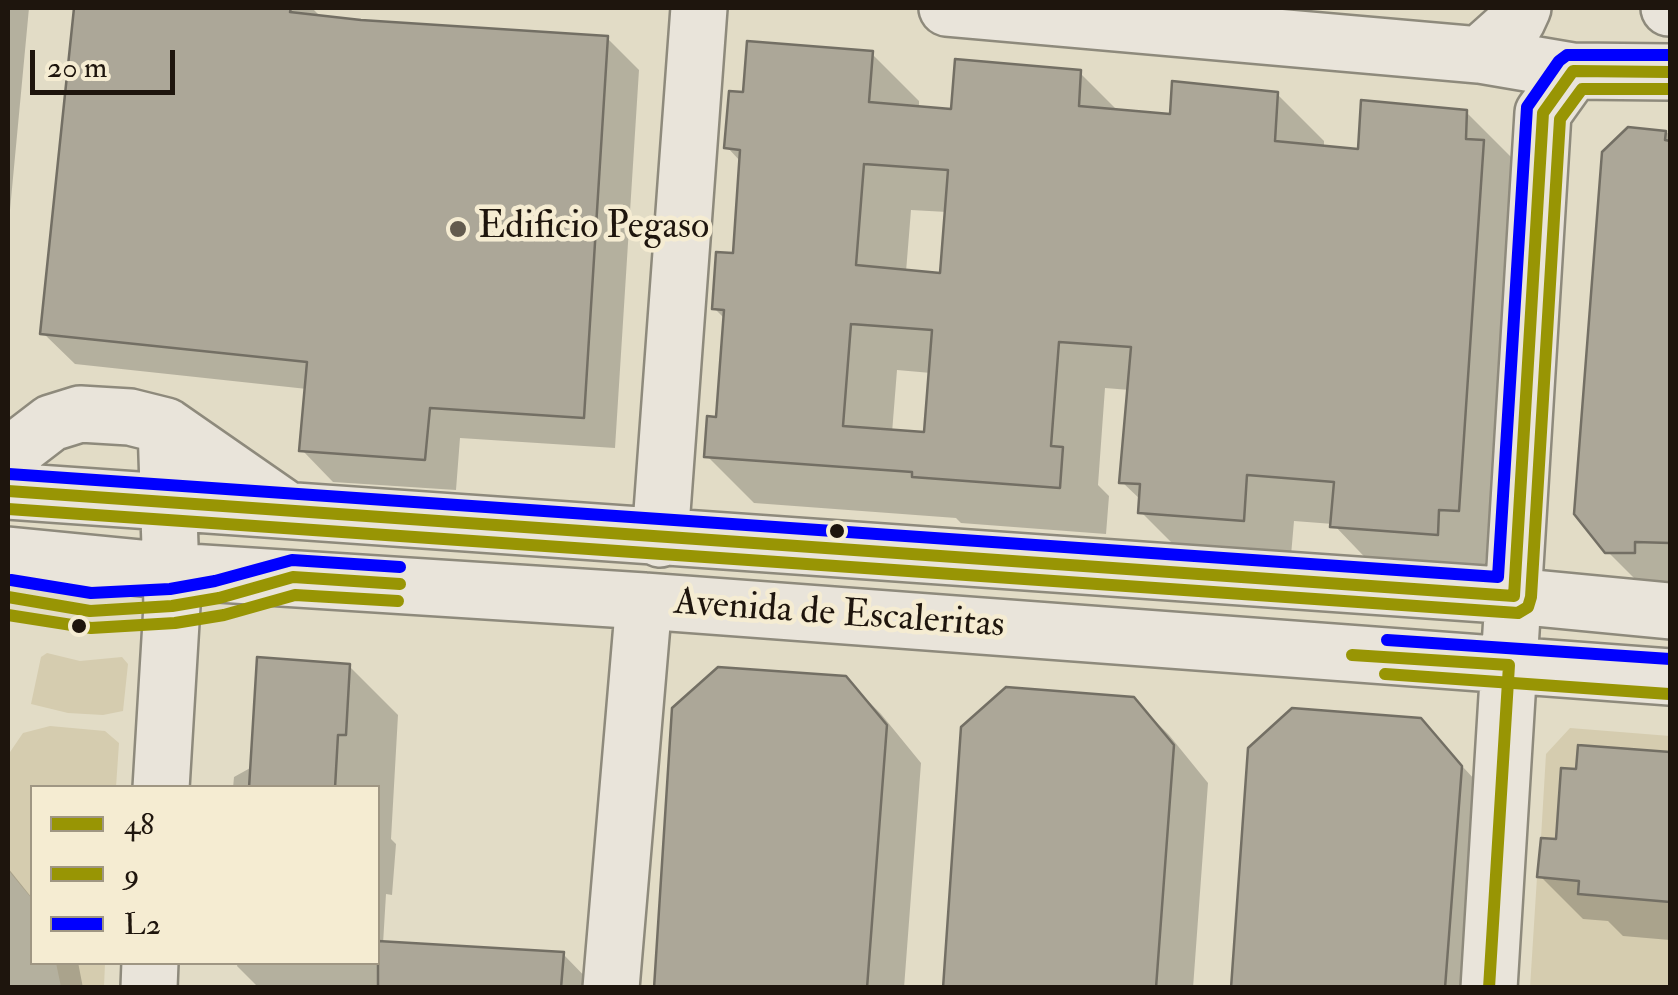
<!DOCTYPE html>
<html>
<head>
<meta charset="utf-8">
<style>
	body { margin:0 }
	#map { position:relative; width:1678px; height:995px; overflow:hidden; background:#e2dcc6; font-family:"IM FELL Double Pica",serif }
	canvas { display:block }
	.frame { position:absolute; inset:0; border:10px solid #1e150d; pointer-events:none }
	.legend { position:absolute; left:30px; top:785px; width:350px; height:180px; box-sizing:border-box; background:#f5ecd2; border:2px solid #9f9683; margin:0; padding:12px 18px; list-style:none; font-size:30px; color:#1e150d }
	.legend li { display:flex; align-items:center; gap:20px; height:50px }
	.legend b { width:50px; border:2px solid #9f9683 }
	.scale { position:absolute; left:30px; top:50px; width:145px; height:45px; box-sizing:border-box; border:5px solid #1e150d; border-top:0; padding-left:12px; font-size:30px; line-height:35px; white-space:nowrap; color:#1e150d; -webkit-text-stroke:8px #f5ecd2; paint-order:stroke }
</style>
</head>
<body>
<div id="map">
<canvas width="1678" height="995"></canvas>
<div class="frame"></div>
<ul class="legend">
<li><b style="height:12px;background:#989504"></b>48</li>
<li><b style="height:12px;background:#989504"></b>9</li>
<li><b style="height:12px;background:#00f"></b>L2</li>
</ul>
<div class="scale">20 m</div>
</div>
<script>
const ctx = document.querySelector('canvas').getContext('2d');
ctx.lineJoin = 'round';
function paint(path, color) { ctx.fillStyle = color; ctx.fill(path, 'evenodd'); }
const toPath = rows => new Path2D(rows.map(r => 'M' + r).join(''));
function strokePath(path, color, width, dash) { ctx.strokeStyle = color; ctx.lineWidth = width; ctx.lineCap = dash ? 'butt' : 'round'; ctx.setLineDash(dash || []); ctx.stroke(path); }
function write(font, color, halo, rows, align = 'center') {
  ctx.font = font + ' "IM FELL Double Pica",serif'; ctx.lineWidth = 9; ctx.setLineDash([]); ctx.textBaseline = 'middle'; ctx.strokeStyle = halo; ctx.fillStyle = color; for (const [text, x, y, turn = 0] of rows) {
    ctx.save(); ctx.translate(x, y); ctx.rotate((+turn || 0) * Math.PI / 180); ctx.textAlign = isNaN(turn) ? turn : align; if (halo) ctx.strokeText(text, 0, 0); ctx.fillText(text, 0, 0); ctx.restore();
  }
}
paint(toPath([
	[47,653,80,661,122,657,128,664,123,711,103,715,68,713,31,704,41,657],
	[50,726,105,731,119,743,116,787,32,788,32,899,8,870,8,755,23,733],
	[1570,728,1670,736,1670,752,1578,745,1576,769,1561,768,1556,839,1541,838,1546,754],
	[1537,877,1579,881,1579,895,1670,902,1670,987,1530,988],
	[56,963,105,963,104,987,61,987]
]), '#d5ccaf');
paint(toPath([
	[8,8,29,8,8,231],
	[76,8,312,8,322,18,607,38,639,70,615,448,460,438,456,490,333,482,302,450,307,389,75,364,43,333],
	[872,54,919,101,919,109,953,111,1080,73,1119,112,1172,116,1277,94,1324,141,1324,148,1360,152,1466,112,1513,159,1505,557,1486,556,1484,581,1380,573,1333,524,1294,521,1290,567,1188,559,1141,512,1142,501,1122,482,1130,390,1105,388,1098,485,1109,496,1106,534,961,523,956,518,754,503,707,456,718,420,726,320,714,308,735,255,741,162,727,147,745,95],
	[911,210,947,212,942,276,906,272],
	[897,370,931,373,926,435,892,433],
	[1629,130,1670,133,1670,595,1650,594,1607,551],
	[349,666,398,715,391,839,396,844,392,895,386,894,383,944,563,954,596,988,259,988,237,966,238,962,378,962,378,788,233,788,234,777,252,767],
	[845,678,881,714,921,763,904,988,656,988],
	[1133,699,1169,735,1208,783,1193,988,945,988],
	[1420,721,1504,811,1490,988,1234,988],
	[1580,748,1670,755,1670,940,1623,936,1608,921,1583,919,1540,876,1559,842,1578,772],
	[8,868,32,898,32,962,78,962,83,988,8,988]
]), '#0003');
const building = toPath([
	[74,8,291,8,290,12,361,20,608,36,584,418,430,408,425,460,299,451,307,362,40,334,74,8],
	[747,41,873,51,869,102,951,109,955,59,1081,70,1079,106,1170,114,1172,81,1278,92,1275,141,1358,149,1361,100,1467,110,1466,139,1484,140,1459,511,1439,510,1438,535,1330,527,1334,482,1247,475,1244,521,1138,513,1140,484,1119,483,1131,347,1059,342,1051,446,1063,447,1060,488,912,477,912,472,704,457,707,416,716,417,724,310,712,309,716,252,733,253,740,150,724,148,729,91,743,92,747,41],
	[864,164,948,170,940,273,856,265,864,164],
	[851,324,932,330,924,432,843,426,851,324],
	[1628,127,1666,131,1665,140,1670,141,1670,543,1635,542,1635,553,1605,553,1574,514,1602,152,1628,127],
	[257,657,350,664,346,735,338,735,335,788,249,788,257,657],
	[718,667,846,676,887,725,867,988,654,988,672,708,718,667],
	[1006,687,1134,697,1174,745,1156,988,943,988,961,727,1006,687],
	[1292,708,1421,718,1462,766,1445,988,1231,988,1248,748,1292,708],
	[1578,745,1670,752,1670,902,1578,894,1579,881,1537,877,1541,838,1556,839,1561,768,1576,769,1578,745],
	[378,941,564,952,561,988,378,988,378,941]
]);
paint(building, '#aca798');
strokePath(building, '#736f64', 2.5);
const minor = toPath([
	[947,8,1479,55,1573,71,1670,72],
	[1669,8,1670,8],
	[1479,55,1517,21,1523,8],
	[8,465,21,446,51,423,80,414,130,417,166,426,287,510],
	[8,491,1514,596,1670,611],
	[660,539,699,8],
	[8,555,172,571,644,601,1670,677],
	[161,788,172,606,166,426],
	[149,988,150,962],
	[611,988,644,601],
	[1489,988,1543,113,1573,71]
]);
strokePath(minor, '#8e8a7c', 60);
strokePath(minor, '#e9e4da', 55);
strokePath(toPath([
	[8,491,1514,596,1543,113,1573,71,1670,72],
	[8,597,90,611,172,606,219,598,293,577,400,584],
	[1352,655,1509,665,1489,988]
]), '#989504', 12);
strokePath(toPath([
	[8,509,1518,613,1528,607,1531,597,1560,119,1582,89,1670,89],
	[8,615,91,628,175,623,224,615,295,595,398,601],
	[1385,674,1669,694]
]), '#989504', 12);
strokePath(toPath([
	[9,474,1498,577,1527,107,1559,61,1567,55,1670,55],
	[11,580,91,593,170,589,215,581,292,560,400,567],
	[1387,640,1670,659]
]), '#00f', 12);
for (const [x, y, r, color] of [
	[458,229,10,"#635b4e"],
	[837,531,9,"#1e150d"],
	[79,626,9,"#1e150d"]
]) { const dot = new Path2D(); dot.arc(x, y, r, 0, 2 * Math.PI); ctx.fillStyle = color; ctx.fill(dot); strokePath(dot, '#f5ecd2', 4); }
write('38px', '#1e150d', '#f5ecd2', [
	["Edificio Pegaso",478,229]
], 'left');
write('38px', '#1e150d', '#f5ecd2', [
	["Avenida de Escaleritas",839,616,4]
]);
</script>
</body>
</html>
